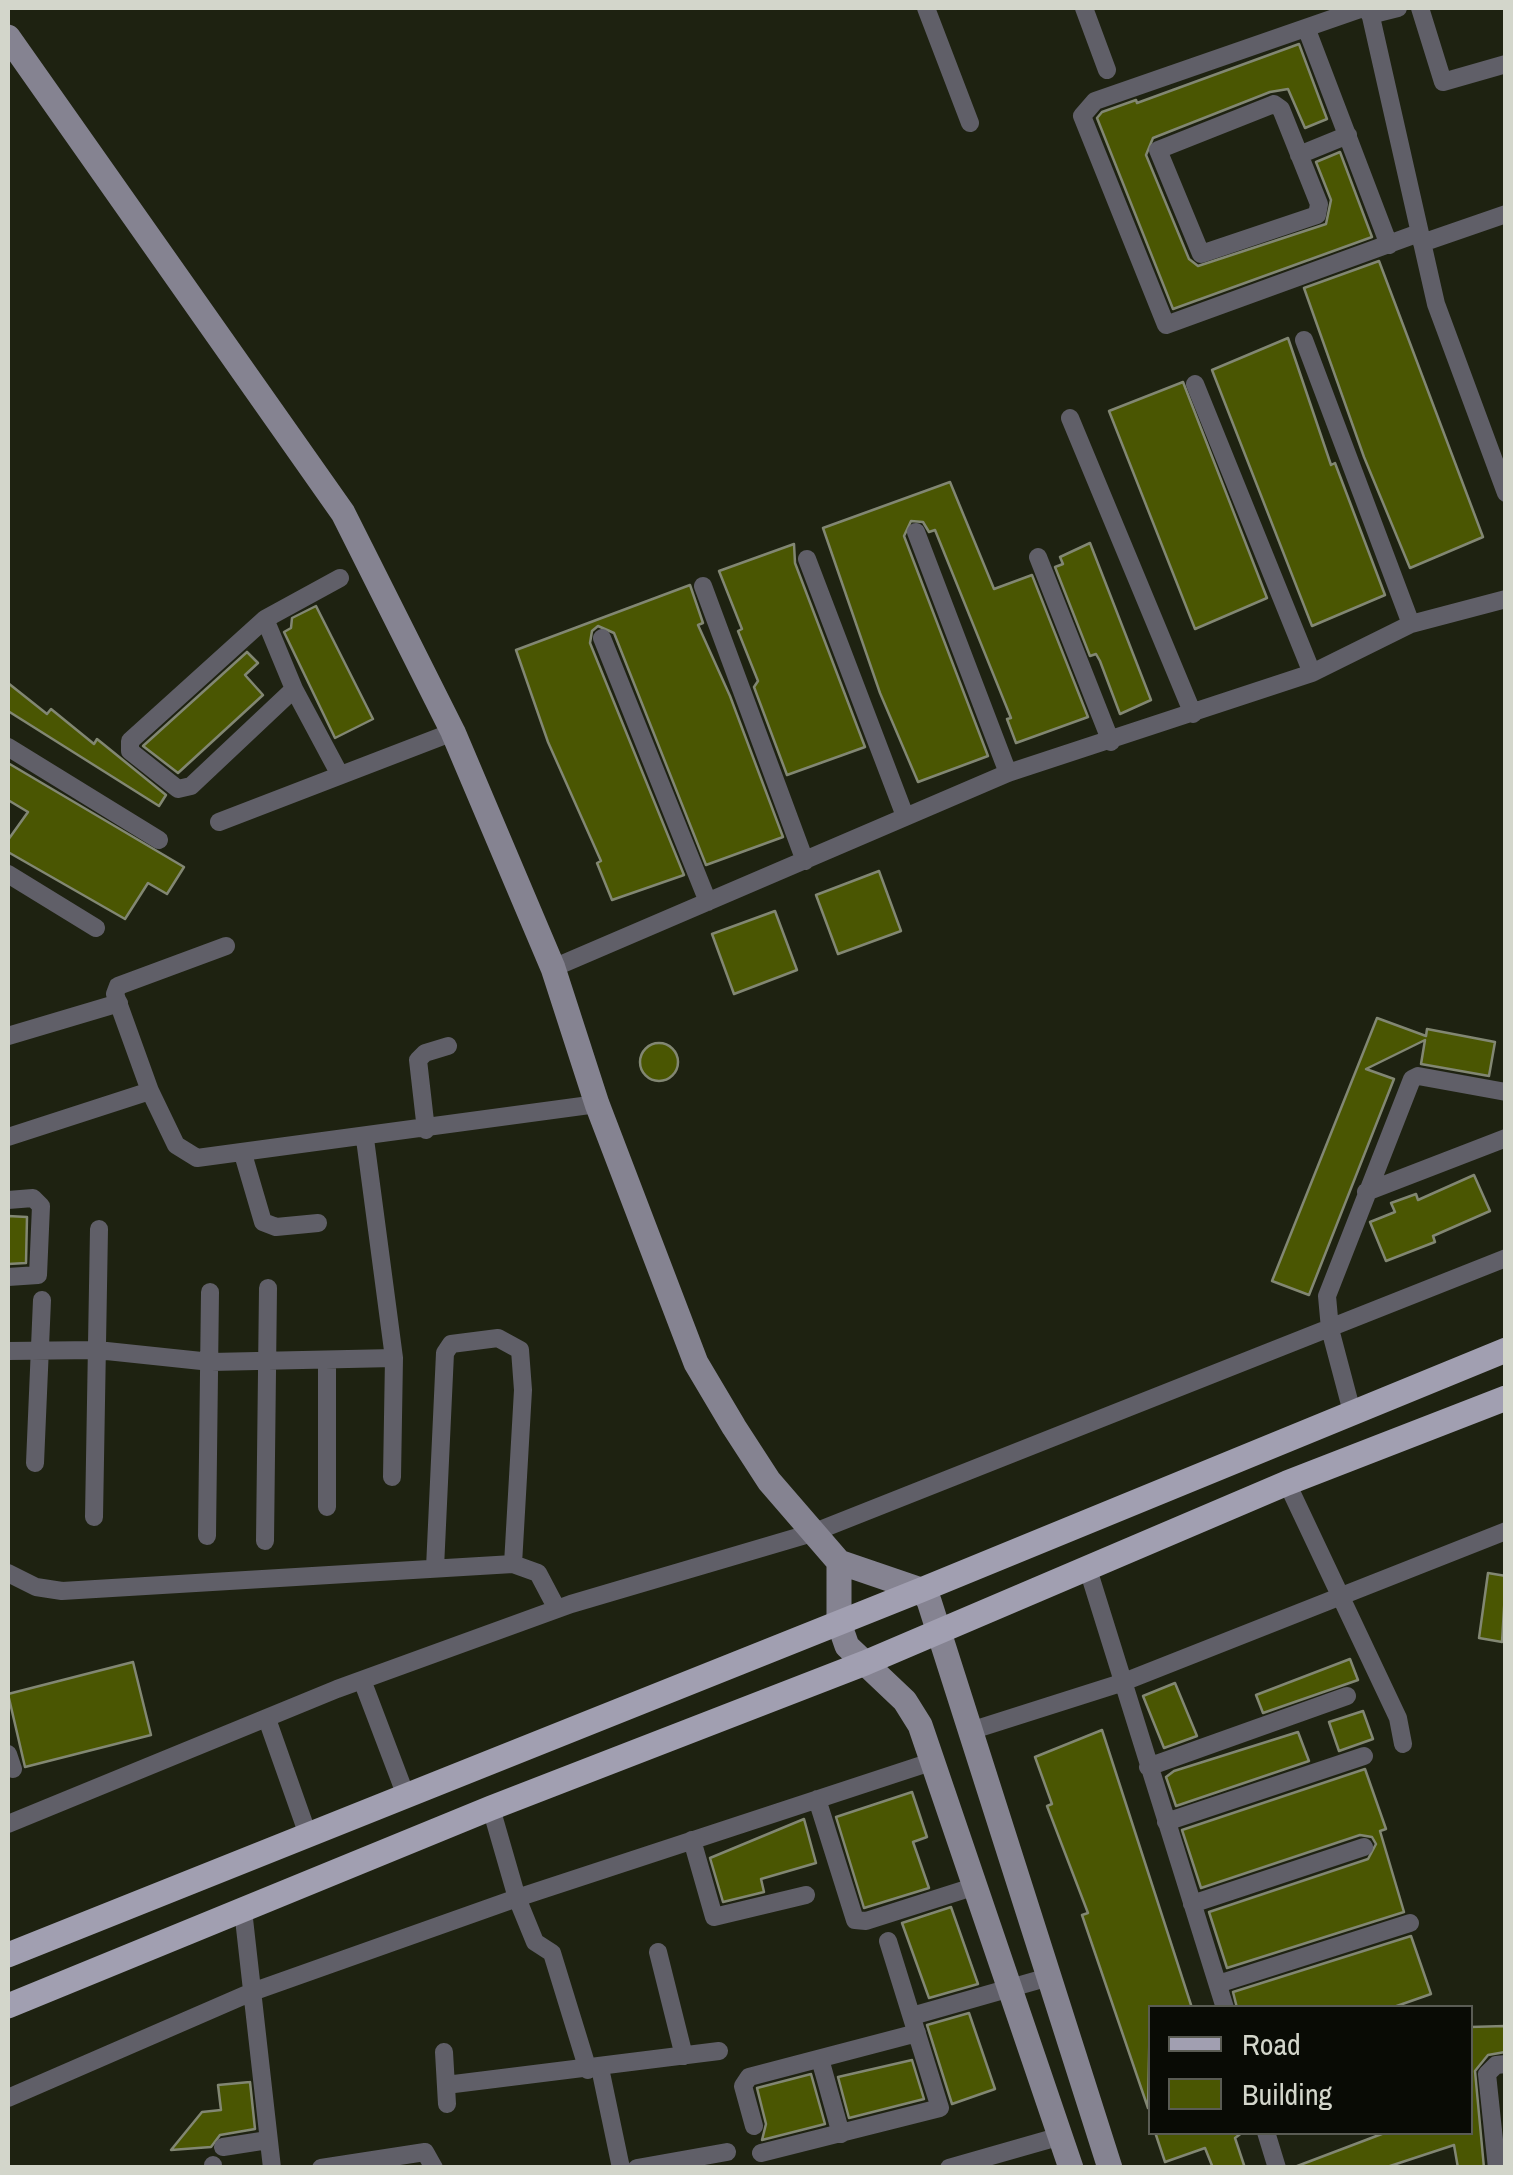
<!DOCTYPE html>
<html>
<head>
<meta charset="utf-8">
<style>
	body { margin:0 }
	#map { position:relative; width:1513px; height:2175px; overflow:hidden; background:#1e2211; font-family:"Archivo Narrow",sans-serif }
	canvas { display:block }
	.frame { position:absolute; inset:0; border:10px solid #d3d6cb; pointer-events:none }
	.legend { position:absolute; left:1148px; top:2005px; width:325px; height:130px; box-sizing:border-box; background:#090b05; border:2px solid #5a5c54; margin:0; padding:12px 18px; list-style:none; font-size:30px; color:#d3d6cb }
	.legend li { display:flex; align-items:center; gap:20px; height:50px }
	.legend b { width:50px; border:2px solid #5a5c54 }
</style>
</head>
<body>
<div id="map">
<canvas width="1513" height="2175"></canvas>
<div class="frame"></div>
<ul class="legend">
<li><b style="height:12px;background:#a19fb1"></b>Road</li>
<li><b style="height:28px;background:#4a5602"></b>Building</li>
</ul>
</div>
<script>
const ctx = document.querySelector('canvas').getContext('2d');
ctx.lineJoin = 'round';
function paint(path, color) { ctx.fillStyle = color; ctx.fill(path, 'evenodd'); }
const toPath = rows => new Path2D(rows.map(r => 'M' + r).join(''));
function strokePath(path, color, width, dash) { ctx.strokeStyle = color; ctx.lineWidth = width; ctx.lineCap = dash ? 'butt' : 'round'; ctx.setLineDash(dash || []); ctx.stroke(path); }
const building = toPath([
	[1299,44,1327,119,1305,128,1288,89,1270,92,1153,138,1146,155,1189,259,1198,266,1326,224,1331,200,1316,162,1340,152,1372,237,1173,309,1097,118,1102,112,1136,100,1137,103,1299,44],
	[1379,261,1483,537,1410,568,1364,457,1304,288,1379,261],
	[1288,338,1331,465,1335,463,1385,595,1312,626,1212,370,1288,338],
	[1183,382,1267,598,1195,629,1109,411,1183,382],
	[950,482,994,589,1032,575,1088,717,1016,743,1007,719,1011,718,935,530,929,532,923,522,911,521,904,536,988,756,918,782,880,693,823,528,950,482],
	[1090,543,1151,700,1120,714,1100,661,1096,654,1090,656,1055,567,1063,564,1060,557,1090,543],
	[794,544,795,563,865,747,787,775,754,687,758,681,738,631,742,629,719,571,794,544],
	[690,585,703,623,698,625,730,696,783,837,706,865,614,633,598,626,592,631,590,643,684,875,612,900,597,863,601,861,548,742,516,650,690,585],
	[316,606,373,719,335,738,284,632,291,628,292,618,316,606],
	[247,652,258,663,245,675,263,695,178,773,143,746,247,652],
	[8,683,47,714,51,709,94,744,97,739,118,756,166,795,159,806,8,711,8,683],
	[8,763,184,867,167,894,148,883,125,919,8,852,8,840,28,812,8,800,8,763],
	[879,871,901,931,838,954,816,895,879,871],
	[775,911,797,970,734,994,712,934,775,911],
	[1377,1018,1426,1036,1427,1029,1495,1042,1489,1076,1421,1064,1425,1040,1366,1069,1394,1079,1309,1295,1272,1281,1377,1018],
	'640 1062a19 19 0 1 1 38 0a19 19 0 1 1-38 0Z',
	[1474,1175,1490,1211,1433,1236,1435,1242,1386,1261,1370,1222,1395,1212,1391,1203,1416,1194,1418,1200,1474,1175],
	[8,1216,27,1217,26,1263,8,1264,8,1216],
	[1488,1573,1506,1576,1502,1642,1479,1638,1488,1573],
	[1350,1659,1358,1680,1263,1713,1256,1695,1350,1659],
	[133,1662,151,1735,25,1767,8,1694,133,1662],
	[1175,1683,1197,1736,1164,1748,1143,1696,1175,1683],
	[1363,1711,1373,1739,1339,1751,1329,1722,1363,1711],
	[1102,1730,1192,2008,1150,2008,1148,2108,1082,1915,1088,1913,1047,1806,1052,1804,1035,1757,1102,1730],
	[1298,1732,1309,1761,1176,1806,1166,1777,1174,1771,1298,1732],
	[1365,1769,1386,1829,1380,1831,1404,1912,1227,1968,1209,1912,1368,1859,1376,1844,1372,1837,1360,1835,1201,1888,1182,1830,1365,1769],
	[912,1792,927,1837,913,1842,929,1888,864,1908,836,1817,912,1792],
	[804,1819,816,1863,761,1879,764,1892,723,1902,710,1858,804,1819],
	[951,1907,978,1984,929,1998,902,1923,951,1907],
	[1411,1936,1431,1994,1391,2008,1237,2008,1233,1992,1411,1936],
	[969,2013,995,2089,952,2104,927,2025,969,2013],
	[1505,2026,1505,2052,1488,2055,1475,2071,1484,2168,1458,2168,1454,2145,1384,2168,1292,2168,1387,2132,1470,2132,1470,2027,1505,2026],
	[912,2060,924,2099,849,2118,838,2077,912,2060],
	[811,2074,825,2124,762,2140,766,2124,757,2088,811,2074],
	[250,2082,255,2129,220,2135,211,2147,171,2150,202,2112,221,2110,218,2085,250,2082],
	[1155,2132,1243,2132,1235,2138,1245,2168,1213,2168,1205,2148,1165,2162,1155,2132]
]);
paint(building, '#4a5602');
strokePath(building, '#828773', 2.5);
strokePath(toPath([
	[926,8,970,123],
	[1084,8,1107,70],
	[1363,8,1095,101,1082,116,1166,325,1419,233],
	[1369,8,1436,304,1506,493],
	[1420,8,1443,82,1506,64],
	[1370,15,1398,8],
	[1307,30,1389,245],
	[1274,104,1281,109,1319,204,1317,215,1201,254,1158,150,1274,104],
	[1299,155,1348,135],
	[1422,243,1506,214],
	[1304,340,1411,624],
	[1195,384,1312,673],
	[1070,418,1193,714],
	[916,532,1008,773],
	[1038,557,1111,742],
	[807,559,905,816],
	[340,578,265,619,294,689,340,775],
	[703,586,805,861],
	[265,619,130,741,130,751,178,789,191,786,294,689],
	[602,638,708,902],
	[8,747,159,840],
	[219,822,453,732],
	[8,874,96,928],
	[553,968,1008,773,1312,673,1411,624,1506,599],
	[8,1036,119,1003],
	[150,1091,115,994,118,986,226,946],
	[426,1130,418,1060,425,1053,448,1046],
	[8,1137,150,1091,176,1145,197,1158,597,1104],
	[365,1139,394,1358,392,1477],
	[243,1154,263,1222,276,1227,318,1223],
	[1366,1192,1506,1138],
	[8,1200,33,1198,41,1206,38,1275,8,1277],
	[8,1351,97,1350,211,1362,394,1358],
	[327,1362,327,1507],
	[1352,1412,1330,1329,1327,1296,1412,1079,1418,1076,1506,1092],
	[35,1463,42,1300],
	[1287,1483,1398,1718,1403,1744],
	[94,1517,99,1229],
	[207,1536,210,1292],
	[265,1541,268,1288],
	[1087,1566,1225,2008],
	[435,1568,445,1353,451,1344,498,1338,520,1350,523,1390,513,1564],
	[8,1573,36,1587,62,1591,513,1564,538,1573,557,1609],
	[362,1680,406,1796],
	[267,1719,308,1835],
	[970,1731,1121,1683,1506,1531],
	[8,1754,13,1769],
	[1148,1767,1347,1696],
	[817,1799,855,1920,866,1921,976,1886],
	[491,1808,517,1898,535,1942,552,1953,588,2070],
	[1166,1822,1364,1756],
	[8,1824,337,1689,571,1604,812,1533,1506,1258],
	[692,1840,714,1917,806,1895],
	[1192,1904,1364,1847],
	[243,1910,272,2168],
	[658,1952,684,2056],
	[1218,1984,1410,1923],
	[912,2016,1049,1977],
	[444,2052,447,2104],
	[820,2059,841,2134],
	[600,2068,621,2168],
	[446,2085,719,2051],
	[8,2098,252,1992,517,1898,934,1761],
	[754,2126,743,2086,749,2077,917,2033],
	[1266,2132,1277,2168],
	[223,2147,268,2140],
	[761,2153,940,2108,888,1941],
	[213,2165,213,2168],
	[321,2168,425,2152,434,2168],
	[637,2168,727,2152],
	[949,2168,1061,2136],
	[1497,2168,1487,2074,1496,2065,1506,2064]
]), '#605f68', 18);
strokePath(toPath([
	[8,37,343,513,453,732,553,968,597,1104,696,1363,734,1427,769,1481,839,1562,921,1590,929,1601,1110,2168],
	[839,1562,839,1623,847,1646,905,1701,920,1725,1071,2168]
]), '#858391', 25);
strokePath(toPath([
	[8,1955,921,1590,1506,1350],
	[8,2006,491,1808,865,1663,1287,1483,1506,1398]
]), '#a19fb1', 25);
</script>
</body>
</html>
